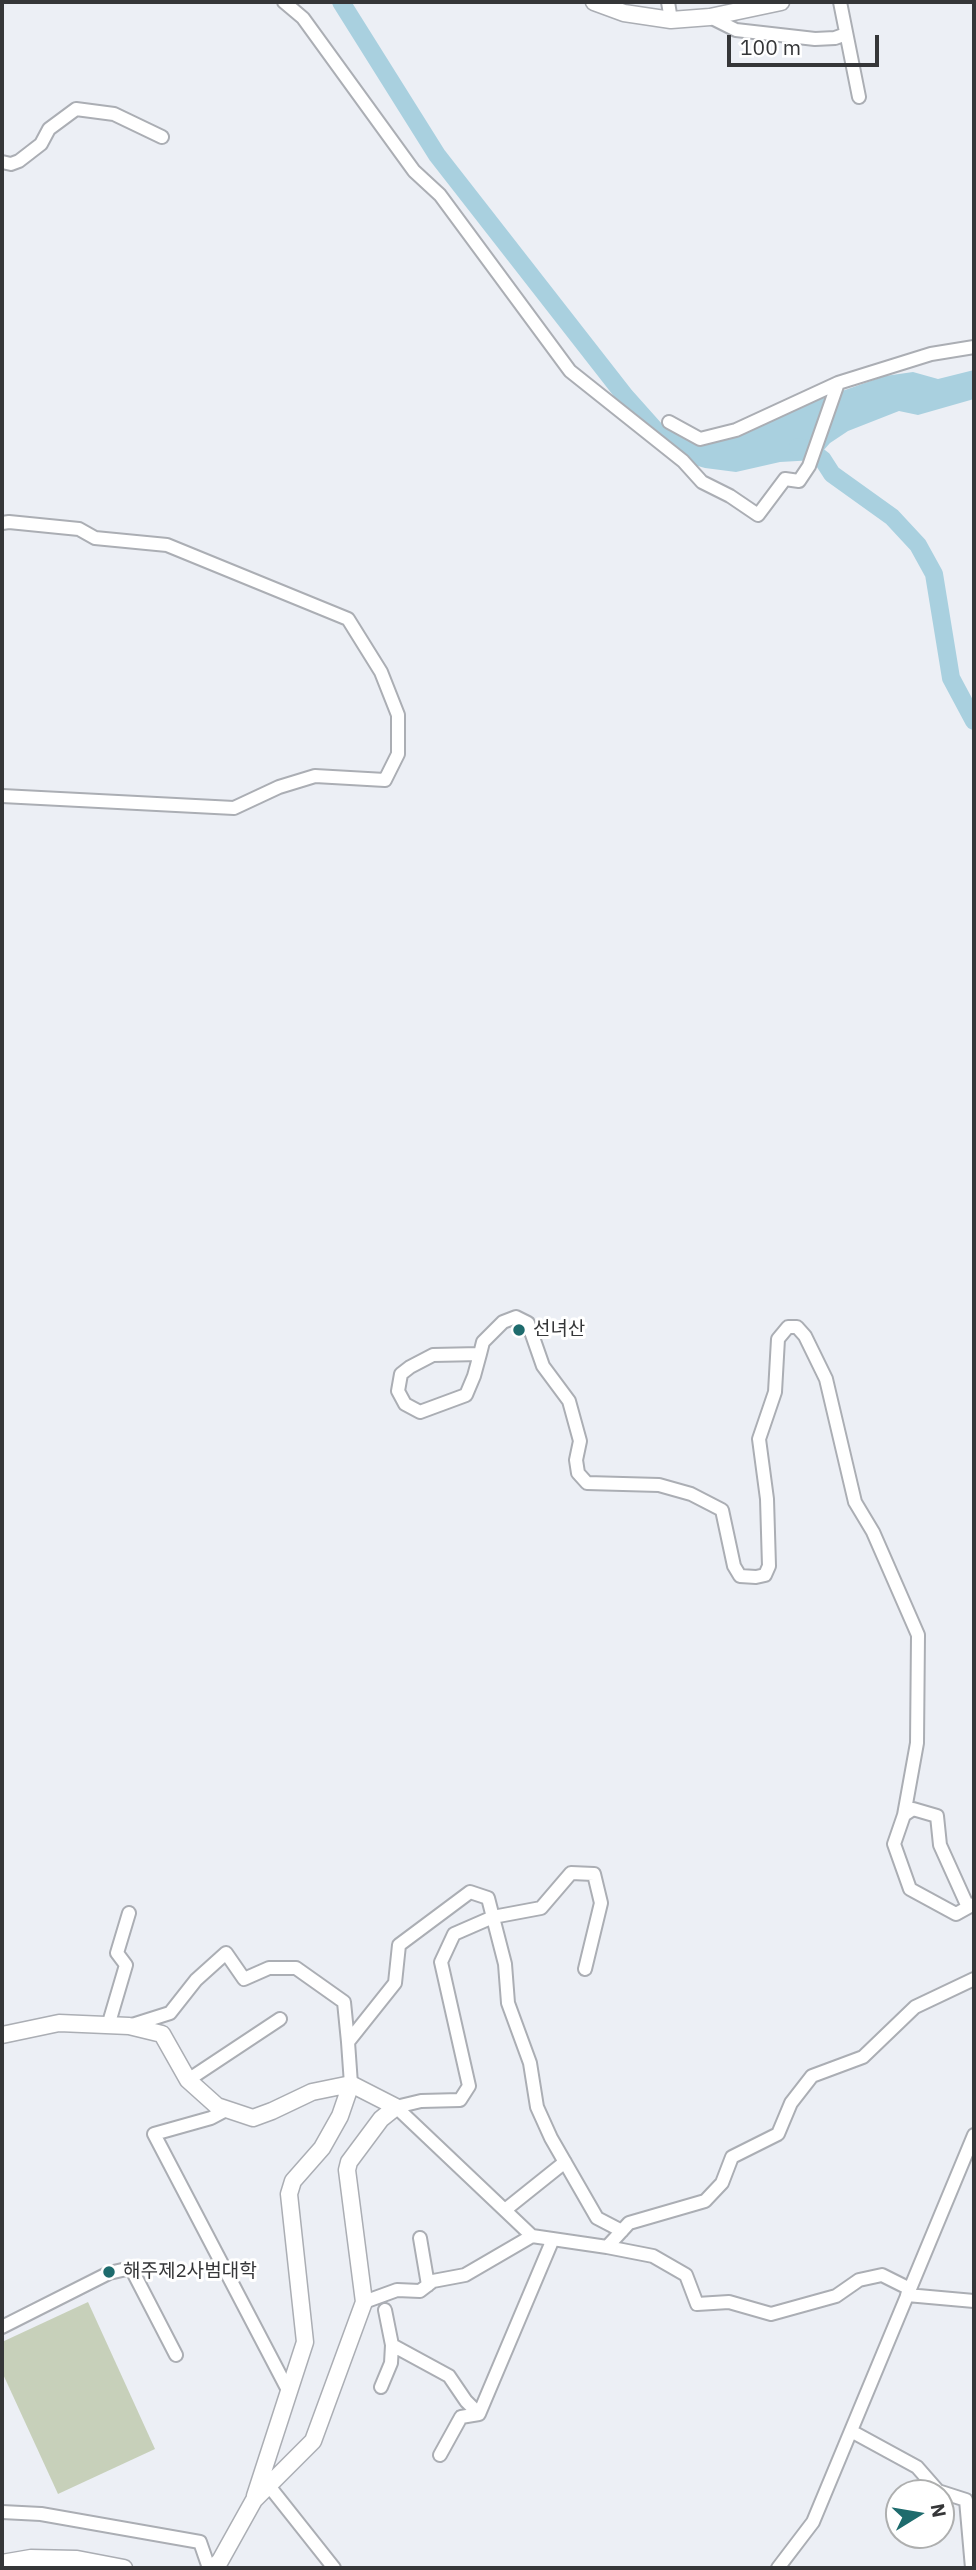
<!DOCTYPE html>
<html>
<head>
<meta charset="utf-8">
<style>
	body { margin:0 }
	#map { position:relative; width:976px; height:2570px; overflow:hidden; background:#eceff5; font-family:"IBM Plex Sans",sans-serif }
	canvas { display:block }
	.frame { position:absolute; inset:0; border:4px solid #353638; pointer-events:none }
	.north { position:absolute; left:885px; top:2479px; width:70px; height:70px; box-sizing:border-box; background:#fff; border:2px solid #aeafaf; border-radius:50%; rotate:79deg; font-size:19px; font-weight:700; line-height:28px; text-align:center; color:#353638 }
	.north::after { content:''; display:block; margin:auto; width:24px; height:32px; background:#1e6b6d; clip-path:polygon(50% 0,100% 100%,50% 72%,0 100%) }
	.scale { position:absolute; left:727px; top:35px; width:152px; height:32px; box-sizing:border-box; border:4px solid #353638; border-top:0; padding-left:9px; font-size:21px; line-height:24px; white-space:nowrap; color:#353638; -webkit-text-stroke:5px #fff; paint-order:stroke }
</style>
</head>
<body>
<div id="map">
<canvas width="976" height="2570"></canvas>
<div class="frame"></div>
<div class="north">N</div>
<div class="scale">100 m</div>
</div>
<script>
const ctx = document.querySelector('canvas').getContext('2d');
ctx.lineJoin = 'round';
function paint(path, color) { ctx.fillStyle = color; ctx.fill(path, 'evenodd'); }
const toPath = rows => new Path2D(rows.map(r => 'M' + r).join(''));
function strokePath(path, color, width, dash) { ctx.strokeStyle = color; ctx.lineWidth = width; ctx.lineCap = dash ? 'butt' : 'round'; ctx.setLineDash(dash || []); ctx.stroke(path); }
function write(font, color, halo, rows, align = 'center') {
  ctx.font = font + ' "IBM Plex Sans","Noto Sans KR",sans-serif'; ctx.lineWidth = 6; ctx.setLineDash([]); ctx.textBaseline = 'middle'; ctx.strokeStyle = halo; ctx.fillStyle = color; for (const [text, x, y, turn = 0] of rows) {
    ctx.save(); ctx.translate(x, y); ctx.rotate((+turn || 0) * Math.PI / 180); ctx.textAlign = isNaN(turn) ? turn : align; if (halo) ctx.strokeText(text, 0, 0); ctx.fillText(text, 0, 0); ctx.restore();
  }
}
paint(toPath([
	[88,2302,155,2449,58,2494,2,2372,2,2342]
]), '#c7d0ba');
paint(toPath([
	[974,370,974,399,918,415,899,411,848,431,830,443,815,460,780,462,736,472,705,468,691,464,658,433,705,443,739,436,799,406,885,376,913,372,938,379]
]), '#a9d0df');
strokePath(toPath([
	[341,2,437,155,625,396,658,433,678,446],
	[798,447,810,450,823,460,832,474,892,517,918,545,934,574,951,678,974,721]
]), '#a9d0df', 18);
const minor = toPath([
	[284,2,303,18,414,171,440,195,570,371,683,461,702,482,730,496,758,515,785,479,799,481,809,466,838,383,736,430,700,439,669,422],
	[668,2,671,20],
	[840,2,859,97],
	[710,17,736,30,815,39,835,38,846,34],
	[2,162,11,164,19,161,41,144,49,129,76,109,114,114,162,137],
	[838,383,931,354,974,347],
	[2,523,9,522,79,529,95,538,167,545,348,619,381,672,398,715,398,754,385,780,315,776,279,787,234,808,2,796],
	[480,1354,433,1355,410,1367,401,1374,398,1391,405,1404,420,1412,466,1395,474,1376,480,1354,483,1342,503,1322,516,1317,528,1323,543,1366,569,1401,580,1441,576,1460,578,1473,587,1483,659,1485,691,1494,722,1510,734,1566,740,1576,756,1577,765,1575,769,1566,767,1499,759,1439,775,1392,778,1339,788,1327,797,1327,805,1336,826,1379,855,1502,873,1532,918,1635,917,1743,904,1815],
	[968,1907,940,1845,937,1816,913,1809,904,1815,894,1844,910,1889,956,1914,974,1904],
	[108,2026,126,1965,117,1953,129,1913],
	[129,2026,170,2013,196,1980,226,1953,244,1979,269,1968,296,1968,344,2002,348,2042],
	[188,2080,280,2019],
	[351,2084,348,2042,395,1983,399,1945,470,1892,488,1898,505,1964,508,2003,530,2063,537,2107,551,2138,597,2218,622,2231],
	[396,2107,532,2236,607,2247,629,2223,705,2201,722,2183,732,2157,778,2134,791,2103,812,2076,863,2057,915,2007,974,1979],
	[396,2107,421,2101,460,2100,469,2086,441,1962,454,1934,493,1917,541,1908,571,1873,594,1874,601,1903,585,1969],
	[228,2109,211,2118,154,2134,289,2392],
	[505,2210,565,2162],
	[420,2238,428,2285],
	[607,2247,653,2256,686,2275,697,2304,729,2302,771,2314,836,2296,859,2280,882,2275,910,2289],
	[907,2295,974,2301],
	[364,2302,397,2290,420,2291,433,2281,465,2275,532,2236],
	[2,2327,109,2273,131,2268,176,2355],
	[392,2345,449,2376,466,2401,479,2414],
	[381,2387,391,2363,392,2345,385,2310],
	[851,2431,917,2467,938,2491,966,2500,972,2568],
	[440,2455,461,2417,479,2414,553,2239],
	[269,2486,334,2568],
	[2,2512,41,2514,200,2542,209,2568],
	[778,2568,813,2522,974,2135]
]);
const tertiary = toPath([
	[594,2,624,13,671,20,710,17,781,2],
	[2,2035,59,2023,129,2026,162,2034,188,2080,217,2106,253,2118,272,2111,312,2092,351,2084,396,2107,381,2119,349,2162,347,2170,364,2302,313,2441,254,2500,220,2561,213,2568],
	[255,2496,305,2342,289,2194,293,2181,322,2148,340,2116,351,2084],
	[2,2563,31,2558,77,2559,124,2568]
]);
strokePath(minor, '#abaeb4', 16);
strokePath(tertiary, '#abaeb4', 19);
strokePath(minor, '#fff', 12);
strokePath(tertiary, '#fff', 16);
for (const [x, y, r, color] of [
	[519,1330,7,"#1e6b6d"],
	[109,2272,7,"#1e6b6d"]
]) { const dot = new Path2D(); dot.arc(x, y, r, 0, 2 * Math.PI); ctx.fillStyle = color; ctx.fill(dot); strokePath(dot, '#fff', 2.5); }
write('19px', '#353638', '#fff', [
	["선녀산",533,1330],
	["해주제2사범대학",123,2272]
], 'left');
</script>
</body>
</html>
